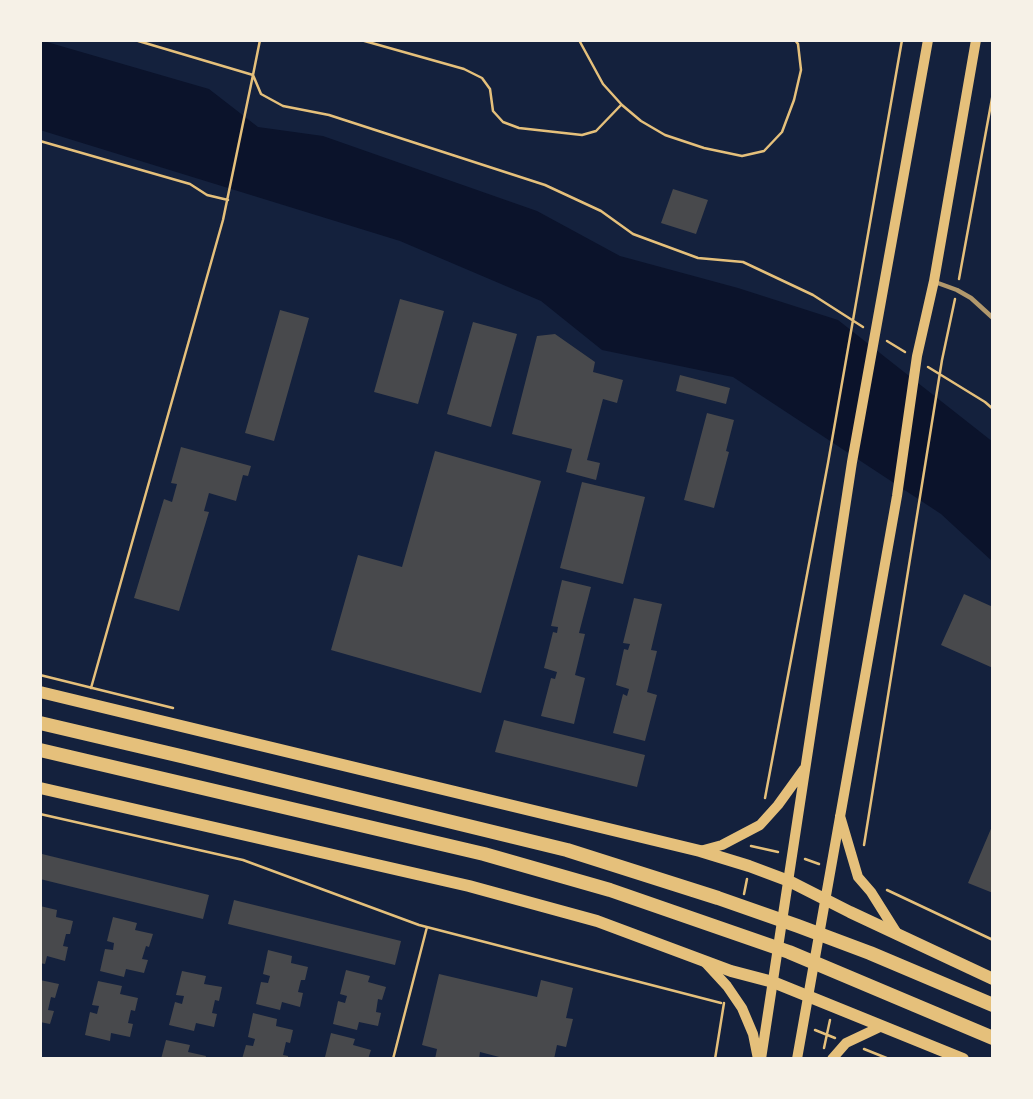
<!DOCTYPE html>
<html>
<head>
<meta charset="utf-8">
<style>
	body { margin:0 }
	#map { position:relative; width:1033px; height:1099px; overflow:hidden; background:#14213d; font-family:Georgia,serif }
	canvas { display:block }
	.frame { position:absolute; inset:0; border:42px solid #f6f1e7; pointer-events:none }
</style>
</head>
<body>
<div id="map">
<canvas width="1033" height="1099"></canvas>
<div class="frame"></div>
</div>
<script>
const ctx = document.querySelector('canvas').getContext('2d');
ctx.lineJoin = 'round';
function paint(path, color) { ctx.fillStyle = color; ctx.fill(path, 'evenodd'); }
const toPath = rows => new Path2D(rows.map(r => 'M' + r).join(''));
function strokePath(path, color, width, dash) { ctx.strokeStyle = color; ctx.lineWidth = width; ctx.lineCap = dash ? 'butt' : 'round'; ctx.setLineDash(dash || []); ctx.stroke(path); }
paint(toPath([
	[40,40,209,89,258,127,323,136,537,211,620,256,738,288,838,320,993,442,993,562,941,514,733,377,602,350,541,301,400,241,40,130]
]), '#0b132b');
paint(toPath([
	[673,189,708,200,696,234,661,223],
	[400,299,444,311,418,404,374,392],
	[280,310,309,318,274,441,245,433],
	[473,322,517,334,491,427,447,414],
	[555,334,595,362,593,372,623,380,617,403,603,399,587,460,600,463,596,480,566,472,572,449,512,434,537,336],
	[680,375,730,388,726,404,676,391],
	[707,413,734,420,726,451,729,452,714,508,684,500],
	[181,447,251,466,248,476,243,475,236,501,209,493,204,511,209,512,179,611,134,598,164,499,172,502,177,484,171,483],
	[435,451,541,481,481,693,331,650,358,555,402,567],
	[582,482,645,497,623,584,560,568],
	[562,580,591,587,579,633,585,634,575,675,585,678,574,724,541,716,551,678,555,679,557,672,544,668,553,632,557,633,558,627,551,626],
	[964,594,993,607,993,668,941,645],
	[634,598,662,604,651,650,657,651,647,692,657,695,645,741,613,733,623,694,627,696,629,689,616,685,624,649,628,650,630,644,623,643],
	[504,720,645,755,637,787,495,752],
	[993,824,993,893,968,883],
	[42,854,209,895,203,919,40,879,40,862],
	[234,900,401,941,395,965,228,924],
	[40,906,57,910,56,917,73,921,70,934,66,934,63,946,68,947,65,961,47,956,45,964,40,963],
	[113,917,137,923,135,930,153,934,149,947,146,946,142,959,148,960,144,973,126,969,124,977,100,971,105,949,113,950,114,943,107,941],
	[268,950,292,956,291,963,308,967,305,980,301,980,298,992,303,993,300,1007,282,1002,280,1010,256,1004,261,982,268,983,270,976,263,974],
	[346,970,370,976,368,982,386,987,382,1000,378,999,376,1012,381,1013,378,1026,359,1022,357,1030,333,1024,338,1001,345,1003,347,996,340,994],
	[182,971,206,976,204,984,222,987,219,1001,215,1000,212,1013,217,1014,214,1027,196,1023,194,1031,169,1025,175,1002,182,1004,184,996,176,995],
	[439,974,537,997,541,980,573,988,566,1018,573,1019,566,1047,557,1045,554,1059,507,1059,480,1052,479,1059,435,1059,437,1049,422,1045],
	[40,980,59,984,55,998,51,997,48,1010,54,1011,50,1024,40,1022],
	[98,981,122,986,120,994,138,998,135,1011,131,1010,128,1023,133,1024,130,1037,111,1033,110,1041,85,1035,90,1012,97,1014,99,1006,92,1005],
	[253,1013,277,1019,276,1026,293,1030,290,1043,286,1042,283,1055,288,1056,288,1059,242,1059,246,1045,253,1046,255,1039,248,1037],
	[331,1033,355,1039,353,1045,371,1050,368,1059,332,1059,325,1057],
	[166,1040,190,1045,188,1052,206,1056,205,1059,161,1059]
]), '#48494c');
strokePath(toPath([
	[135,40,253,75,260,40],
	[361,40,464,69,482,78,490,89,493,111,503,122,519,128,582,135,596,131,621,105],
	[579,40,603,84,622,105,641,121,665,135,704,148,742,156,764,151,782,132,794,100,801,70,798,44,795,40],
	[40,141,190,184,207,195,228,200],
	[959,279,993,93],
	[887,341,905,352],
	[928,367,985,402,993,409],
	[40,675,173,708],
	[91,688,223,220,253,75,261,94,283,106,329,115,545,185,601,211,633,234,698,258,743,262,813,295,863,327],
	[765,798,828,463,902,40],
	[40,814,243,860,419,925,721,1003],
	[864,845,942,360,955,299],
	[751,846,778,852],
	[805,859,819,864],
	[887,890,993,940],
	[744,894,747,879],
	[815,1030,835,1038],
	[824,1048,830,1020],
	[864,1049,889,1059],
	[393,1059,427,927],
	[715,1059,724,1003]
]), '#e5c07b', 2.5);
strokePath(toPath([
	[935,282,957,290,971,298,993,318]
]), '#b1986c', 4.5);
strokePath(toPath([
	[840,816,858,877,871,892,898,935],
	[700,851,722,845,760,825,778,805,804,769],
	[704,961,727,986,742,1008,753,1034,758,1059],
	[761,1059,852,462,928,40],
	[797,1059,897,496,917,356,934,281,976,40],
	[832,1059,846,1043,882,1026]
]), '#e5c07b', 10);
strokePath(toPath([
	[40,692,700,851,749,866,789,881,850,912,993,979],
	[40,788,469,886,597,921,731,971,773,982,963,1059]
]), '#e5c07b', 12);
strokePath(toPath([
	[40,723,185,757,567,850,718,898,798,926,870,953,993,1005],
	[40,750,484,854,610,890,789,952,993,1038]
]), '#e5c07b', 14);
</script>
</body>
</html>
